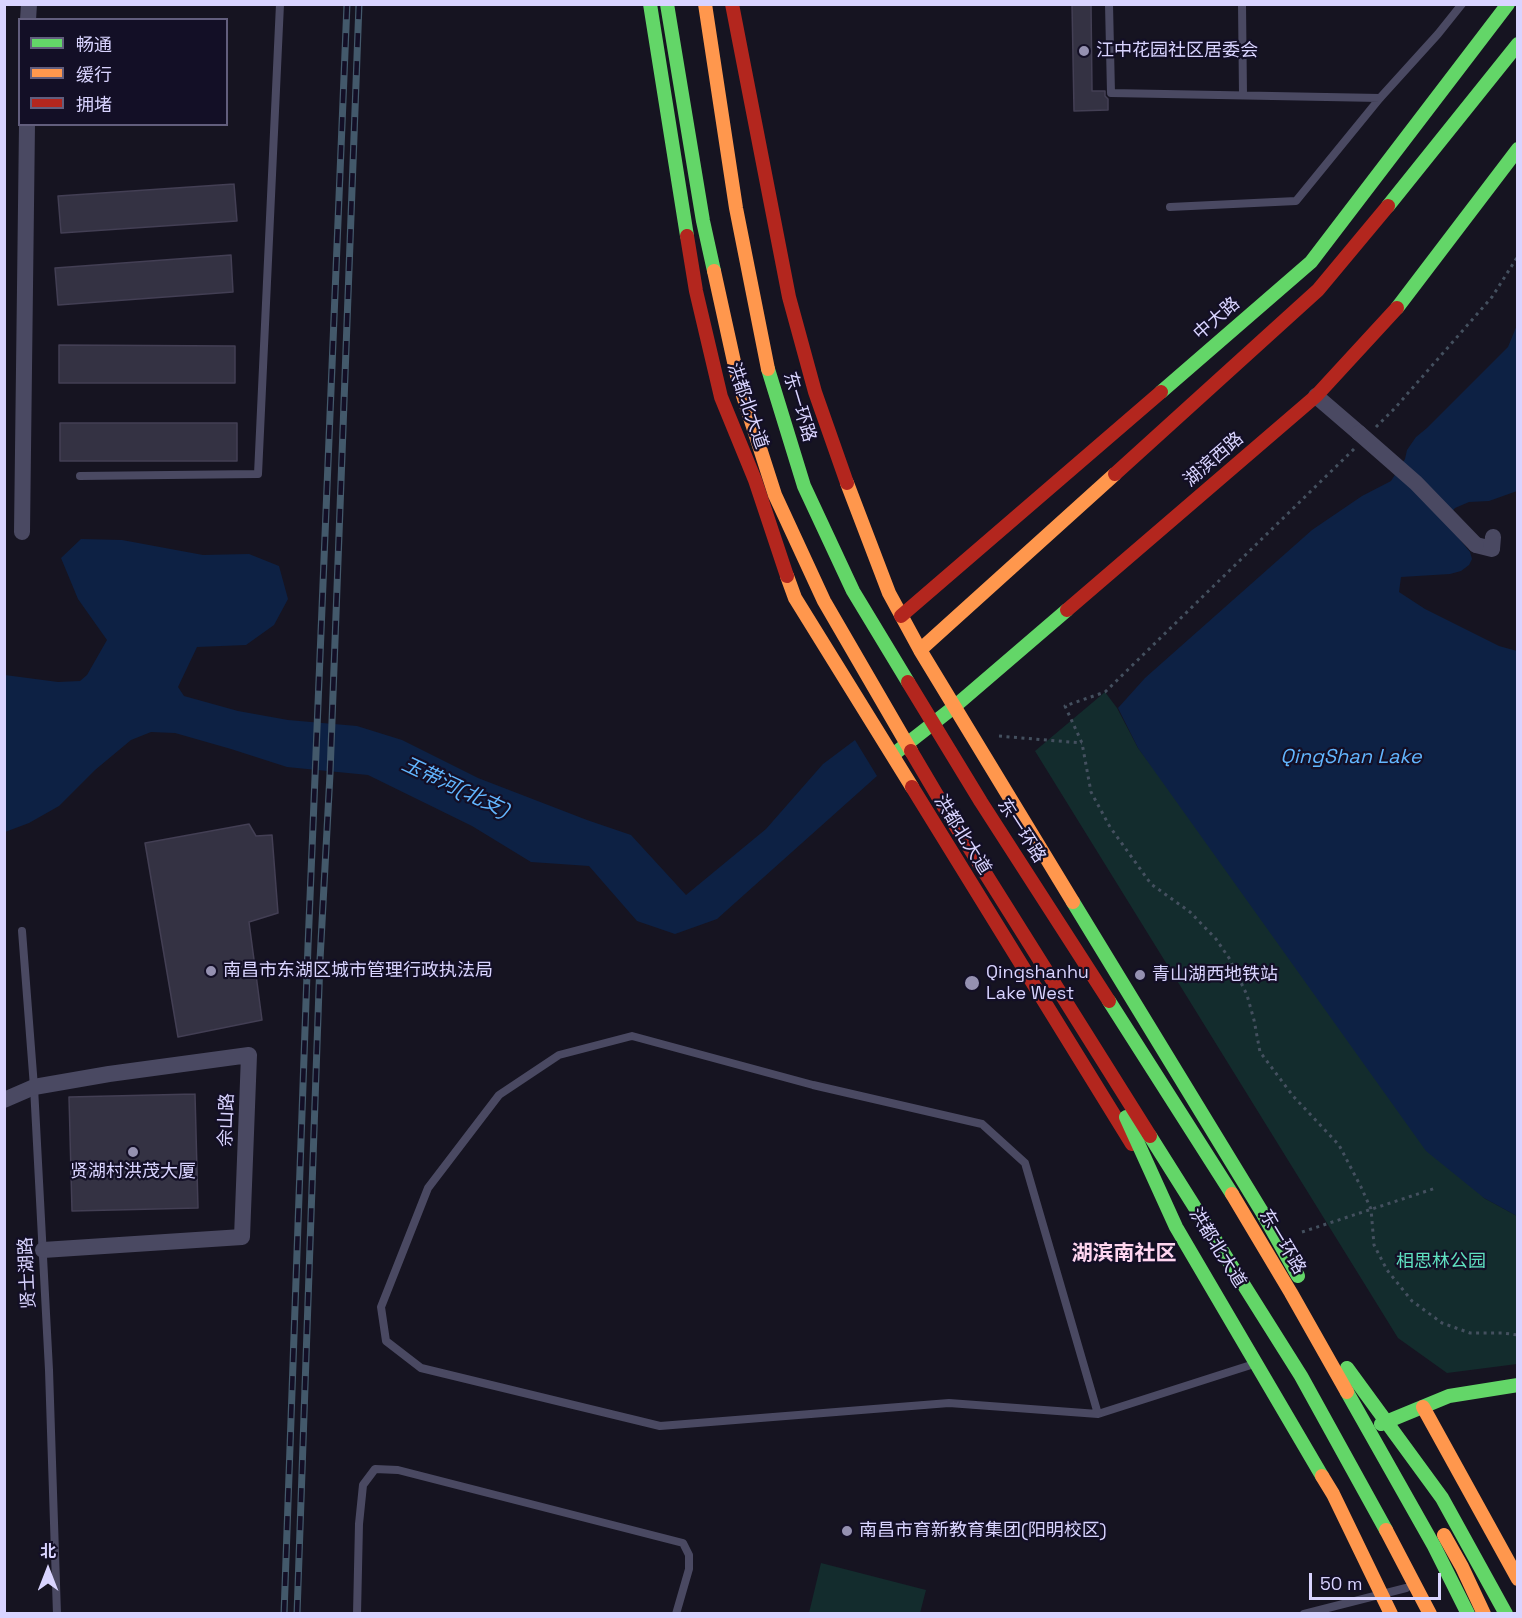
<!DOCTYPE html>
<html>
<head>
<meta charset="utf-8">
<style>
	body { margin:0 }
	#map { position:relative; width:1522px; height:1618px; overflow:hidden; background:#161421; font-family:"Space Grotesk","Noto Sans SC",sans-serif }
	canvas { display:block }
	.frame { position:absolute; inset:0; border:6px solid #d9d4ff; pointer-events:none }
	.legend { position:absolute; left:18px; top:18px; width:210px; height:108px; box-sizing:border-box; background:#130f26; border:2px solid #625e7d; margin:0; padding:8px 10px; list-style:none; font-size:18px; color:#d9d4ff }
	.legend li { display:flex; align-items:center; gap:12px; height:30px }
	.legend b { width:30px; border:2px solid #625e7d }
	.north { position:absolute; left:18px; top:1540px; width:60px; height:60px; -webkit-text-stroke:4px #130f26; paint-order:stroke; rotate:0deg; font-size:16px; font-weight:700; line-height:24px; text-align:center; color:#d9d4ff }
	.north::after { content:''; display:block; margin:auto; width:21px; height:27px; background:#d9d4ff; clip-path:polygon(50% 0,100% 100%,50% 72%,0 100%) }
	.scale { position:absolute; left:1309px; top:1573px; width:132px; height:27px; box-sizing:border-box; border:3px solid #d9d4ff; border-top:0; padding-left:8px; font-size:18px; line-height:21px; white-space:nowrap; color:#d9d4ff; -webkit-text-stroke:4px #130f26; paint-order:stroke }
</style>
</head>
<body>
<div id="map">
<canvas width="1522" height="1618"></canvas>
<div class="frame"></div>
<ul class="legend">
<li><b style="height:8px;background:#63d668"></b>畅通</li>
<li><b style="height:8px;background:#ff974d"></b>缓行</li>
<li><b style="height:8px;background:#b3261e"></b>拥堵</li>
</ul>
<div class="north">北</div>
<div class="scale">50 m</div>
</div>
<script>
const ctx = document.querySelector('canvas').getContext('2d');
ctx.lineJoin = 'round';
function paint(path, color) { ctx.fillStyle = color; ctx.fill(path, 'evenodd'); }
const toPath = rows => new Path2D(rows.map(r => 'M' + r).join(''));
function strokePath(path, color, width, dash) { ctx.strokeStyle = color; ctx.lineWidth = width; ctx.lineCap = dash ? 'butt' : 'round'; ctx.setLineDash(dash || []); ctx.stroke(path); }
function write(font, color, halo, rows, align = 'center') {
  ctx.font = font + ' "Space Grotesk","Noto Sans SC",sans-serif'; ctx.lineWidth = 4.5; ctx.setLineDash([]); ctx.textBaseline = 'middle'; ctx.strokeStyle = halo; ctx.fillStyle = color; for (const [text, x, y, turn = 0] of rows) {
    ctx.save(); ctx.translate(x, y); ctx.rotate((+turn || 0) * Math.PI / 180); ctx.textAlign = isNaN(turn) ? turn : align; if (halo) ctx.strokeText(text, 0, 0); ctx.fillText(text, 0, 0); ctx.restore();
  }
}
paint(toPath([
	[1105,692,1117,708,1138,748,1484,1198,1517,1216,1517,1364,1447,1373,1398,1338,1035,751],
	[821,1563,926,1590,920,1613,809,1613]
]), '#132c2d');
paint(toPath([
	[1517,325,1517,491,1489,501,1469,502,1455,508,1450,514,1450,527,1470,552,1472,559,1469,565,1461,571,1450,574,1401,577,1399,592,1425,609,1499,646,1517,651,1517,1216,1484,1198,1426,1151,1138,748,1118,708,1145,678,1312,530,1362,496,1391,481,1405,459,1407,450,1416,437,1427,428,1508,347],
	[81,539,122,540,203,555,249,554,279,566,288,599,274,625,246,645,197,647,178,687,184,696,238,711,288,720,357,726,402,740,478,778,587,820,631,835,686,895,766,829,823,764,855,740,877,776,717,919,675,934,637,921,589,866,531,862,472,826,368,775,287,767,231,749,175,733,151,732,131,740,95,770,59,806,29,823,5,832,5,675,58,682,80,681,87,675,107,640,78,599,61,558]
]), '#0d2144');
const building = toPath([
	[1072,4,1091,4,1092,91,1105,91,1105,96,1108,99,1108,110,1074,111,1072,4],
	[234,184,237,221,61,233,58,196,234,184],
	[231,255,233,292,58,305,55,268,231,255],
	[59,345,235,346,235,383,59,383,59,345],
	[60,423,237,423,237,461,60,461,60,423],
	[249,824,256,836,272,835,278,913,249,922,262,1020,178,1037,145,843,249,824],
	[195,1094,198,1208,72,1211,69,1097,195,1094]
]);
paint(building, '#343243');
strokePath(building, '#433f54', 1.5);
strokePath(toPath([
	[1376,427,1395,408,1492,297,1518,256],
	[1354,449,1105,692,1065,706,1082,743,1091,792,1110,827,1151,884,1190,912,1216,939,1229,958,1247,995,1254,1020,1260,1052,1293,1096,1339,1145,1361,1187,1371,1209,1374,1245,1387,1270,1412,1301,1442,1323,1470,1333,1503,1333,1518,1335],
	[999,736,1082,743],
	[1302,1232,1436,1188]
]), '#44505f', 3, [3, 4.5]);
strokePath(toPath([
	[1109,4,1111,93,1380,98],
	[1242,4,1243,95],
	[1170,207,1296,201,1380,98,1438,34,1462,4],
	[80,476,258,474,280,4],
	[22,931,34,1087,49,1370,57,1614],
	[1098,1414,1025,1163,982,1124,813,1085,632,1036,559,1055,499,1095,428,1188,381,1307,386,1341,421,1368,660,1426,949,1403,1098,1414,1254,1364],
	[357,1614,359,1524,363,1485,375,1469,398,1470,683,1543,689,1555,689,1569,676,1614],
	[1304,1614,1406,1588]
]), '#4a4962', 8);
strokePath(toPath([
	[28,20,29,4],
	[1316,396,1359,433],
	[22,532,27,124],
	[1476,545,1492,549,1493,537],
	[4,1100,34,1087,109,1074,249,1055,242,1237,43,1250]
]), '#4a4962', 16);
strokePath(toPath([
	[650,4,687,236],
	[1388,206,1518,44],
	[1397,308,1518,149],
	[1161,392,1311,262,1508,4],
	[894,754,954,707,1067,610],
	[1073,902,1262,1212,1298,1276],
	[1381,1424,1449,1396,1518,1385]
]), '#63d668', 14);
strokePath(toPath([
	[847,483,889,593,920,650,1073,902],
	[787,576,795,598,912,787],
	[920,650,1115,474],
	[1423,1407,1518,1579],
	[1444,1535,1462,1567,1484,1614]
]), '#ff974d', 14);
strokePath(toPath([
	[732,4,789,297,815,392,847,483],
	[687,236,696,291,721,397,755,480,787,576],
	[1115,474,1318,290,1388,206],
	[1067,610,1316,396,1397,308],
	[901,616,1161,392],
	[912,787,1132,1144]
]), '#b3261e', 14);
const rail = toPath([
	[284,1614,308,946,347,4],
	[297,1614,320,960,330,774,359,4]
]);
strokePath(rail, '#43596b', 7);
strokePath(rail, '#130f26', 4.5, [14]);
strokePath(toPath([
	[1359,433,1416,483,1476,545]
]), '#4a4962', 16);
strokePath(toPath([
	[667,4,703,221,714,271],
	[768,369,804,486,853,591,908,682],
	[1109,1001,1232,1194],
	[1126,1117,1176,1227,1322,1476],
	[1150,1136,1301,1376,1386,1530],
	[1347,1368,1442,1498,1506,1614],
	[1347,1392,1434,1546,1468,1614]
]), '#63d668', 14);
strokePath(toPath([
	[705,4,736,208,768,369],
	[714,271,738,380,775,495,824,601,911,751],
	[1232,1194,1291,1293,1347,1392],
	[1322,1476,1333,1494,1391,1614],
	[1386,1530,1430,1614]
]), '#ff974d', 14);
strokePath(toPath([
	[908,682,981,802,1109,1001],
	[911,751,950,817,1150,1136]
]), '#b3261e', 14);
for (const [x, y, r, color] of [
	[1084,51,6,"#9591b1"],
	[211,971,6,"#9591b1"],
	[1140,975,6,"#9591b1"],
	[972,983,8,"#9591b1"],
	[133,1152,6,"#9591b1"],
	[847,1531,6,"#9591b1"]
]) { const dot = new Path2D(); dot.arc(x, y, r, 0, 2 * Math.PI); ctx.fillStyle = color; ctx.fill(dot); strokePath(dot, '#130f26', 2); }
write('18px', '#d9d4ff', '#130f26', [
	["江中花园社区居委会",1096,51],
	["南昌市东湖区城市管理行政执法局",223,971],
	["Qingshanhu",986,973],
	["Lake West",986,994],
	["青山湖西地铁站",1152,975],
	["贤湖村洪茂大厦",133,1172,"center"],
	["南昌市育新教育集团(阳明校区)",859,1531]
], 'left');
write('18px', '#d9d4ff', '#130f26', [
	["中大路",1217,319,-41],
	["洪都北大道",747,406,71],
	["东一环路",799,407,73],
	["湖滨西路",1214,460,-41],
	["东一环路",1021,831,57],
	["洪都北大道",962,835,58],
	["佘山路",227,1120,-88],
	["东一环路",1282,1242,59],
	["洪都北大道",1217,1248,58],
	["贤士湖路",28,1273,-93]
]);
write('18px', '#5fe0c0', '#130f26', [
	["相思林公园",1441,1262]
]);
write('italic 20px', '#62b6ff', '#130f26', [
	["QingShan Lake",1351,758],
	["玉带河(北支)",455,788,25]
]);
write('bold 21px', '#ffd6f0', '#130f26', [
	["湖滨南社区",1124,1254]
]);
</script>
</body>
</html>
